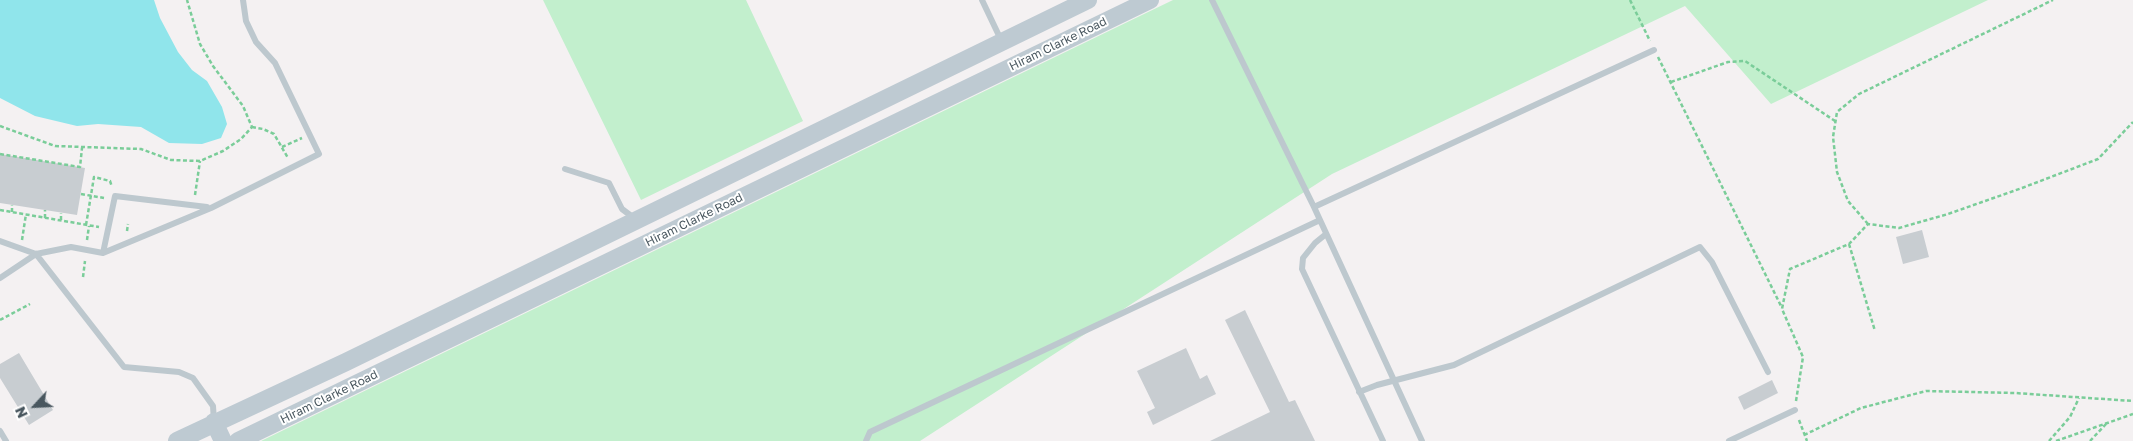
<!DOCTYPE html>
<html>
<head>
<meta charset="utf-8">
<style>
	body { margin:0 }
	#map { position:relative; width:2133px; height:441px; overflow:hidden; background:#f4f1f2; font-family:"Golos Text",sans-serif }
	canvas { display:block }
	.north { position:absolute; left:10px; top:381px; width:50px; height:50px; -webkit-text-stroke:4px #fff; paint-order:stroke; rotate:245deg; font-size:14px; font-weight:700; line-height:20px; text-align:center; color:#49575f }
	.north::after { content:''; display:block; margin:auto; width:18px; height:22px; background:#49575f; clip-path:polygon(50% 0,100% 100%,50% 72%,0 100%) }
</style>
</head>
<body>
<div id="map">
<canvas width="2133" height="441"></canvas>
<div class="north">N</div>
</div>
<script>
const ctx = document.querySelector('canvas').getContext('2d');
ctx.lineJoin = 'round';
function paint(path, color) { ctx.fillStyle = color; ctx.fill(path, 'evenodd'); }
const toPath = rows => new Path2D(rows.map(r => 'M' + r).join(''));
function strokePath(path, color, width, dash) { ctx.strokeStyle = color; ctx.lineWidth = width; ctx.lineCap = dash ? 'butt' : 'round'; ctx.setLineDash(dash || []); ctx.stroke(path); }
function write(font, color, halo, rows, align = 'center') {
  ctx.font = font + ' "Golos Text",sans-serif'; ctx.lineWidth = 4; ctx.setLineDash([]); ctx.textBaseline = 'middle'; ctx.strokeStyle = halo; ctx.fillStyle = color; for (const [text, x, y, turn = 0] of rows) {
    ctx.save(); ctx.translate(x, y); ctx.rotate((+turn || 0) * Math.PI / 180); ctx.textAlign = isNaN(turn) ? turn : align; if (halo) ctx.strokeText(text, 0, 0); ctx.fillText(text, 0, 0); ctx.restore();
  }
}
paint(toPath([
	[543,0,746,0,803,121,641,200],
	[1173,0,1988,0,1771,104,1685,6,1332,174,920,441,261,441]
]), '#c2efcd');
paint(toPath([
	[0,0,154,0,160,18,178,52,192,70,207,81,222,107,227,124,221,138,202,144,169,143,141,127,98,124,77,126,35,116,0,98]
]), '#90e5eb');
paint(toPath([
	[0,154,85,168,77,215,0,203],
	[1922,230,1929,257,1903,264,1896,237],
	[1245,310,1289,402,1295,400,1315,441,1210,441,1270,412,1225,320],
	[1186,348,1200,379,1207,375,1216,394,1153,425,1147,412,1155,408,1137,371],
	[19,353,53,410,29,425,0,378,0,364],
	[1772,380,1778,393,1744,410,1738,397]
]), '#c8cdd1');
strokePath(toPath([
	[1630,0,1650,41],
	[1658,57,1782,308],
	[1671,82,1728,62,1745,61,1835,121],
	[0,126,55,146,141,149,171,160,200,161,223,151,241,139,252,127,243,106,213,66,200,44,187,0],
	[252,127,263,129,274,134,288,158],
	[282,147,302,138],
	[0,154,80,167,82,148],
	[81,194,104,198],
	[195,195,200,161],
	[0,210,99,227],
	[12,212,12,205],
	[45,218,45,210],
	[61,220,61,213],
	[1868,224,1848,201,1837,172,1833,137,1837,112,1859,94,2053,0],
	[86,225,94,177,110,181,112,187],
	[127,231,128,224],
	[22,240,26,214],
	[87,240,89,226],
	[1849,244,1875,331],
	[83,277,85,261],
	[0,320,30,304],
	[1796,401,1803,357,1782,309,1790,269,1849,244,1868,224,1899,228,1948,214,2022,188,2098,159,2133,122],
	[1799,420,1807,441],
	[1804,435,1861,408,1926,391,2015,393,2133,401],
	[2049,441,2070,417,2079,398],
	[2056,441,2133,414],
	[2090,441,2106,424]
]), '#7acd99', 2.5, [4, 2.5]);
strokePath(toPath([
	[982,0,1002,42],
	[1212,0,1314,207,1422,441],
	[565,169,609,183,622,209,634,218],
	[1314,207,1654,50],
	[1326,234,1315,243,1303,258,1302,269,1383,441],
	[0,241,36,254,71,247,103,253,211,208,319,154,275,63,256,42,246,21,243,0],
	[103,253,115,196,207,207],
	[0,278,36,254,124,367,179,372,193,378,213,406,214,421],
	[1359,392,1377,385,1454,365,1700,247,1712,262,1768,372],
	[0,431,6,441],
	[866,441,870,432,1320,220],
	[1729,441,1795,410]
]), '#bdc8ce', 6);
strokePath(toPath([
	[214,422,223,441],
	[177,441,346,362,1088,0],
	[238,441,1150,0]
]), '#becad2', 18);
write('12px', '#49575f', '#fff', [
	["Hiram Clarke Road",1058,44,-26],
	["Hiram Clarke Road",694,220,-26],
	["Hiram Clarke Road",329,397,-26]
]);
</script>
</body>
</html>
